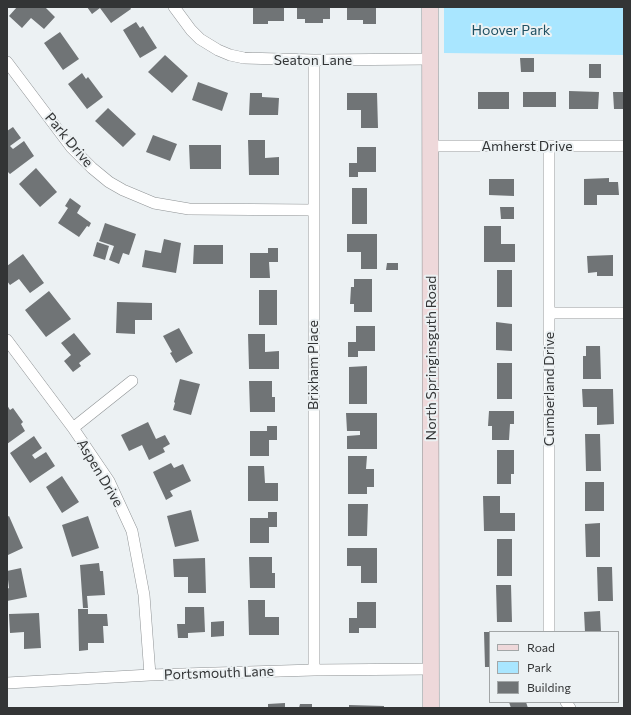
<!DOCTYPE html>
<html>
<head>
<meta charset="utf-8">
<style>
	body { margin:0 }
	#map { position:relative; width:631px; height:715px; overflow:hidden; background:#ecf1f3; font-family:Commissioner,sans-serif }
	canvas { display:block }
	.frame { position:absolute; inset:0; border:8px solid #333536; pointer-events:none }
	.legend { position:absolute; left:489px; top:631px; width:130px; height:72px; box-sizing:border-box; background:#ecf1f3; border:1px solid #a2a6a7; margin:0; padding:5px 7px; list-style:none; font-size:12px; color:#333536 }
	.legend li { display:flex; align-items:center; gap:8px; height:20px }
	.legend b { width:20px; border:1px solid #a2a6a7 }
</style>
</head>
<body>
<div id="map">
<canvas width="631" height="715"></canvas>
<div class="frame"></div>
<ul class="legend">
<li><b style="height:5px;background:#eed8da"></b>Road</li>
<li><b style="height:11px;background:#a9e6ff"></b>Park</li>
<li><b style="height:11px;background:#707476"></b>Building</li>
</ul>
</div>
<script>
const ctx = document.querySelector('canvas').getContext('2d');
ctx.lineJoin = 'round';
function paint(path, color) { ctx.fillStyle = color; ctx.fill(path, 'evenodd'); }
const toPath = rows => new Path2D(rows.map(r => 'M' + r).join(''));
function strokePath(path, color, width, dash) { ctx.strokeStyle = color; ctx.lineWidth = width; ctx.lineCap = dash ? 'butt' : 'round'; ctx.setLineDash(dash || []); ctx.stroke(path); }
function write(font, color, halo, rows, align = 'center') {
  ctx.font = font + ' Commissioner,sans-serif'; ctx.lineWidth = 4; ctx.setLineDash([]); ctx.textBaseline = 'middle'; ctx.strokeStyle = halo; ctx.fillStyle = color; for (const [text, x, y, turn = 0] of rows) {
    ctx.save(); ctx.translate(x, y); ctx.rotate((+turn || 0) * Math.PI / 180); ctx.textAlign = isNaN(turn) ? turn : align; if (halo) ctx.strokeText(text, 0, 0); ctx.fillText(text, 0, 0); ctx.restore();
  }
}
paint(toPath([
	[444,7,624,7,624,55,444,53]
]), '#a9e6ff');
paint(toPath([
	[17,7,45,7,55,17,44,29,31,18,22,28,9,16],
	[87,7,130,7,131,9,111,23,100,8,92,14],
	[253,7,284,7,284,21,268,21,268,24,253,24],
	[297,7,330,7,330,19,323,19,323,23,305,23,305,19,297,19],
	[347,7,376,7,376,24,363,24,363,20,347,20],
	[136,22,140,28,143,26,157,48,140,58,123,30],
	[60,32,79,59,63,70,44,43],
	[165,55,188,76,172,93,148,72],
	[520,58,534,58,534,72,521,72],
	[589,64,601,64,601,78,589,78],
	[82,73,86,79,88,77,103,97,87,109,68,84],
	[198,82,228,93,222,111,192,100],
	[569,91,599,92,598,109,569,109],
	[478,92,509,92,509,109,478,109],
	[523,92,556,92,556,107,523,107],
	[613,92,624,92,624,109,614,109],
	[250,93,262,93,262,97,279,98,278,115,249,115],
	[347,93,377,93,378,128,361,128,361,110,347,110],
	[108,108,136,134,123,147,95,121],
	[13,127,21,138,10,146,13,149,24,141,34,156,10,174,7,171,7,131],
	[153,135,177,144,170,161,146,152],
	[248,140,265,140,265,158,279,157,279,175,249,175],
	[189,145,221,145,221,169,190,169],
	[357,147,376,147,376,172,358,172,358,177,349,177,349,163,357,163],
	[36,168,57,192,40,207,19,184],
	[609,178,609,182,618,182,619,195,597,195,597,205,584,205,584,179],
	[489,179,514,179,514,196,489,195],
	[352,188,367,188,367,224,352,224],
	[70,198,81,206,77,213,91,223,89,227,87,226,79,237,58,223,68,208,65,206],
	[500,207,514,207,514,219,501,219],
	[105,223,136,234,129,255,123,253,119,264,109,260,114,246,99,241],
	[484,226,501,226,501,244,515,244,515,262,484,262],
	[347,234,377,234,377,269,361,269,361,252,347,252],
	[164,239,181,243,176,273,142,267,145,250,161,253],
	[97,242,109,246,105,260,93,256],
	[194,245,223,245,223,264,193,264],
	[268,248,278,248,278,262,269,262,270,278,250,278,250,253,268,253],
	[23,254,44,283,30,293,19,279,10,285,7,281,7,266],
	[613,255,613,276,597,276,597,272,588,273,587,256],
	[387,263,398,263,398,270,386,270],
	[497,270,512,270,512,307,497,307],
	[354,279,372,279,372,312,354,312,354,304,350,304,351,287,354,287],
	[259,290,277,290,277,325,259,325],
	[49,291,71,319,46,337,25,310],
	[117,302,152,303,152,320,135,320,135,334,116,333],
	[496,322,512,324,512,351,496,350],
	[356,326,375,326,375,351,358,351,358,357,348,357,348,342,356,342],
	[179,328,193,353,176,363,170,353,172,352,163,336],
	[74,333,91,354,79,363,81,366,73,372,64,361,71,355,61,343],
	[248,334,265,334,265,352,279,351,279,369,249,369],
	[586,346,600,346,601,379,583,379,583,356,586,356],
	[497,363,512,363,512,399,497,399],
	[367,366,367,404,349,404,349,367],
	[180,379,200,384,191,415,173,410,175,403,174,402],
	[249,381,272,381,272,397,275,397,275,412,250,412],
	[582,389,613,389,614,424,597,425,597,407,583,407],
	[7,405,10,410,13,408,23,422,21,424,25,431,7,444],
	[489,411,514,411,514,424,510,424,509,440,492,440,492,426,488,426],
	[346,413,377,413,377,449,347,449,347,436,360,435,360,431,347,431],
	[148,422,156,439,165,435,170,444,163,448,165,452,149,460,142,445,129,451,121,435],
	[267,426,277,426,277,440,269,440,269,456,250,456,250,431,267,431],
	[585,434,600,434,601,471,586,471],
	[34,436,42,448,32,455,35,459,46,452,55,466,30,483,10,453],
	[497,450,514,450,514,474,511,474,511,484,497,484],
	[348,456,367,456,366,469,374,469,374,487,367,487,367,494,348,494],
	[171,463,174,468,183,464,191,481,170,491,173,496,166,500,153,472],
	[248,466,264,466,265,483,278,483,278,501,248,501],
	[62,476,79,502,62,513,46,487],
	[585,482,604,482,604,511,585,511],
	[483,496,500,496,500,513,515,513,515,531,484,531],
	[348,504,368,504,367,536,348,536],
	[191,510,199,541,175,547,167,516],
	[268,512,277,512,277,527,269,527,269,543,250,543,250,518,268,518],
	[9,516,23,548,8,555,7,517],
	[88,516,99,548,72,557,62,525],
	[600,523,600,557,586,557,585,524],
	[497,539,512,539,512,576,497,576],
	[347,548,377,548,377,583,361,583,361,566,347,566],
	[249,557,272,557,272,573,275,573,275,588,250,588],
	[205,558,206,593,188,593,188,577,174,577,173,559],
	[99,563,100,571,103,571,105,595,87,596,88,608,83,608,80,565],
	[597,567,612,567,613,601,598,601],
	[21,568,27,597,7,601,7,589,9,588,7,571],
	[496,585,511,585,512,622,497,622],
	[248,600,265,600,265,617,279,617,279,635,249,635],
	[357,602,376,602,376,628,359,628,359,633,349,633,349,618,357,618],
	[185,607,204,607,205,632,188,633,188,638,178,638,177,624,185,624],
	[78,609,88,609,88,614,107,614,108,626,103,626,104,643,88,643,88,650,79,651],
	[600,611,601,632,585,632,584,612],
	[39,613,41,648,24,649,24,632,10,633,9,614],
	[224,621,224,636,211,637,211,622],
	[484,632,490,632,490,667,485,667],
	[509,702,526,702,528,708,511,708],
	[285,703,285,708,268,708,268,704],
	[300,704,312,704,312,708,299,708],
	[349,705,384,706,384,708,349,708]
]), '#707476');
const street = toPath([
	[174,7,191,30,200,39,218,50,230,55,244,58,314,60,430,59],
	[314,60,314,670],
	[7,62,71,147,92,168,109,182,123,190,154,203,189,209,313,210],
	[430,146,624,146],
	[549,313,624,313],
	[7,340,73,428,109,481,132,531,144,595,150,675],
	[73,428,132,381],
	[549,632,549,146],
	[7,683,150,675,314,670,431,669],
	[566,702,570,708]
]);
const secondary = toPath([
	[430,7,431,708]
]);
strokePath(street, '#8e9294', 12);
strokePath(secondary, '#8e9294', 17);
strokePath(street, '#fff', 11);
strokePath(secondary, '#eed8da', 16);
write('14px', '#1f5062', '#ecf1f3', [
	["Hoover Park",511,30]
]);
write('14px', '#333536', '#ecf1f3', [
	["Seaton Lane",313,60],
	["Park Drive",69,140,50],
	["Amherst Drive",527,146],
	["North Springinsguth Road",431,358,-90],
	["Brixham Place",313,365,-90],
	["Cumberland Drive",549,389,-90],
	["Aspen Drive",100,473,59],
	["Portsmouth Lane",219,673,-2]
]);
</script>
</body>
</html>
